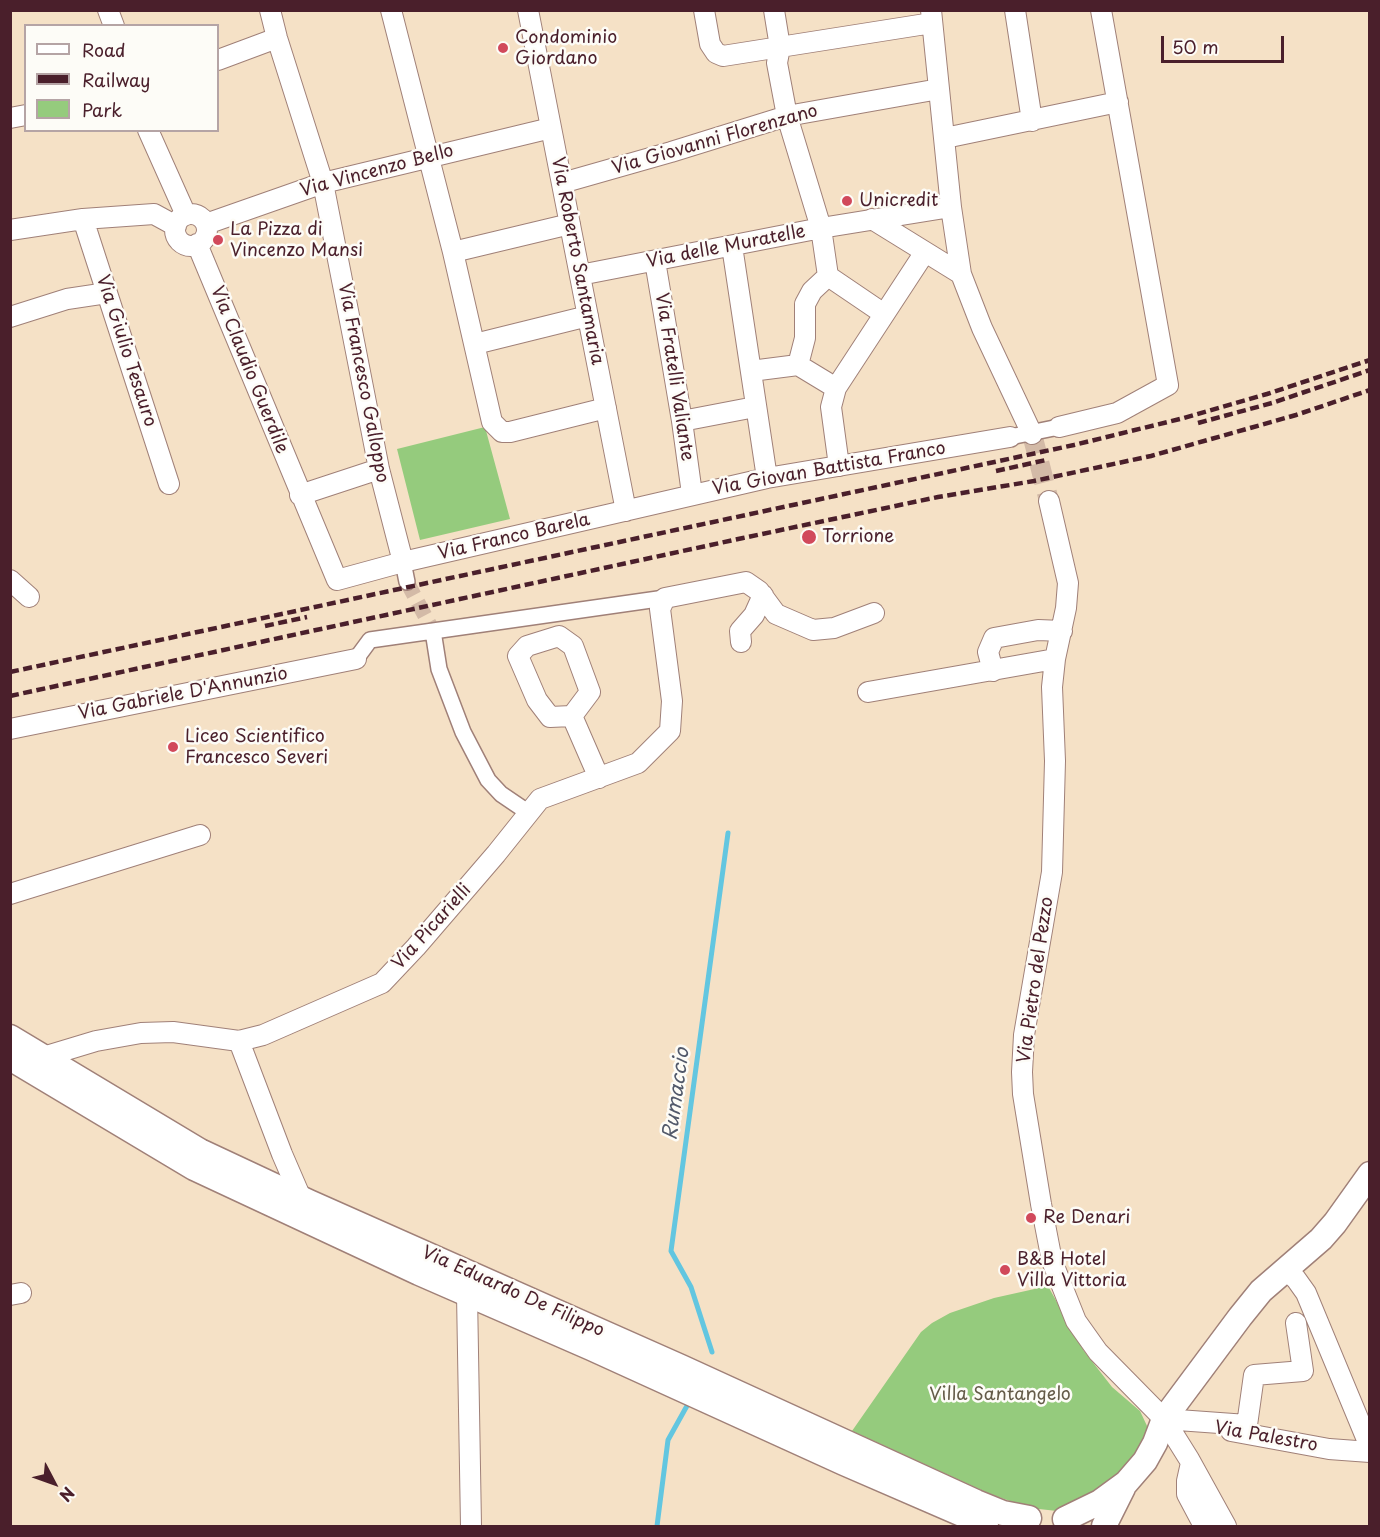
<!DOCTYPE html>
<html>
<head>
<meta charset="utf-8">
<style>
	body { margin:0 }
	#map { position:relative; width:1380px; height:1537px; overflow:hidden; background:#f5e1c6; font-family:"Playpen Sans",sans-serif }
	canvas { display:block }
	.frame { position:absolute; inset:0; border:12px solid #4a1f2b; pointer-events:none }
	.legend { position:absolute; left:24px; top:24px; width:195px; height:108px; box-sizing:border-box; background:#fdfcf7; border:2px solid #b5a4a5; margin:0; padding:8px 10px; list-style:none; font-size:18px; color:#4a1f2b }
	.legend li { display:flex; align-items:center; gap:12px; height:30px }
	.legend b { width:30px; border:2px solid #b5a4a5 }
	.north { position:absolute; left:24px; top:1453px; width:60px; height:60px; -webkit-text-stroke:4px #fdfcf7; paint-order:stroke; rotate:131deg; font-size:16px; font-weight:700; line-height:24px; text-align:center; color:#4a1f2b }
	.north::after { content:''; display:block; margin:auto; width:21px; height:27px; background:#4a1f2b; clip-path:polygon(50% 0,100% 100%,50% 72%,0 100%) }
	.scale { position:absolute; left:1161px; top:36px; width:123px; height:27px; box-sizing:border-box; border:3px solid #4a1f2b; border-top:0; padding-left:8px; font-size:18px; line-height:21px; white-space:nowrap; color:#4a1f2b; -webkit-text-stroke:4px #fdfcf7; paint-order:stroke }
</style>
</head>
<body>
<div id="map">
<canvas width="1380" height="1537"></canvas>
<div class="frame"></div>
<ul class="legend">
<li><b style="height:8px;background:#fff"></b>Road</li>
<li><b style="height:8px;background:#4a1f2b"></b>Railway</li>
<li><b style="height:16px;background:#95cb7d"></b>Park</li>
</ul>
<div class="north">N</div>
<div class="scale">50 m</div>
</div>
<script>
const ctx = document.querySelector('canvas').getContext('2d');
ctx.lineJoin = 'round';
function paint(path, color) { ctx.fillStyle = color; ctx.fill(path, 'evenodd'); }
const toPath = rows => new Path2D(rows.map(r => 'M' + r).join(''));
function strokePath(path, color, width, dash) { ctx.strokeStyle = color; ctx.lineWidth = width; ctx.lineCap = dash ? 'butt' : 'round'; ctx.setLineDash(dash || []); ctx.stroke(path); }
function write(font, color, halo, rows, align = 'center') {
  ctx.font = font + ' "Playpen Sans",sans-serif'; ctx.lineWidth = 5; ctx.setLineDash([]); ctx.textBaseline = 'middle'; ctx.strokeStyle = halo; ctx.fillStyle = color; for (const [text, x, y, turn = 0] of rows) {
    ctx.save(); ctx.translate(x, y); ctx.rotate((+turn || 0) * Math.PI / 180); ctx.textAlign = isNaN(turn) ? turn : align; if (halo) ctx.strokeText(text, 0, 0); ctx.fillText(text, 0, 0); ctx.restore();
  }
}
paint(toPath([
	[485,427,510,519,420,540,397,449],
	[1048,1286,1084,1351,1112,1387,1140,1411,1148,1428,1146,1443,1119,1481,1066,1512,1030,1508,990,1494,852,1431,921,1332,932,1323,950,1313,994,1298]
]), '#95cb7d');
strokePath(toPath([
	[712,1352,691,1287,671,1251,728,833],
	[657,1526,668,1440,688,1404]
]), '#62c6e0', 5);
strokePath(toPath([
	[407,582,433,631]
]), '#d3baa7', 15, [15, 8]);
strokePath(toPath([
	[1032,434,1049,501]
]), '#d3baa7', 20, [20, 10]);
const pedestrian = toPath([
	[1010,437,1059,427],
	[403,562,407,582],
	[433,631,439,669,463,732,488,780,501,794,529,813],
	[356,659,370,640,665,598]
]);
const minor = toPath([
	[108,10,114,26],
	[270,10,277,38,323,183,379,469,403,562],
	[391,10,453,252,492,422,502,432,510,432,606,408],
	[528,10,626,511],
	[704,10,710,44,716,53,723,56,932,23],
	[774,10,780,47,777,63,787,116,821,228,828,276,812,291,805,304,805,338,798,365,836,388],
	[931,10,951,207,961,274,982,328,1032,434],
	[1015,10,1032,121],
	[218,60,277,38],
	[10,118,26,115],
	[148,130,186,215],
	[945,138,1118,102],
	[562,183,671,152,787,116,939,89],
	'175 230a16 16 0 1 1 32 0a16 16 0 1 1-32 0Z',
	[83,219,169,484],
	[872,219,961,274],
	[206,224,323,183,551,128],
	[10,230,83,219,154,214,176,226],
	[197,244,337,580,403,562,767,478,1010,437],
	[732,246,767,478],
	[453,252,570,224],
	[655,261,682,421,692,494],
	[580,275,821,228,951,207],
	[828,276,884,314],
	[10,317,67,299,107,293],
	[475,344,588,316],
	[751,371,798,365],
	[682,421,755,407],
	[1059,427,1117,413,1168,385,1101,10],
	[839,466,831,407,836,388,925,252],
	[300,495,379,469],
	[1049,501,1068,583,1066,608,1055,659,1052,687,1055,761,1052,872,1024,1035,1022,1072,1023,1094,1041,1204,1052,1261,1076,1321,1098,1352,1164,1419,1189,1459,1226,1526],
	[10,580,29,597],
	[741,642,740,631,754,615,763,595],
	[993,671,988,652,994,638,1038,630,1062,631],
	[868,692,1055,659],
	[572,716,590,692,573,646,559,636,527,646,518,656,537,700,550,717,572,716,599,778],
	[10,729,356,659],
	[10,894,200,835],
	[239,1041,282,1154,301,1198],
	[43,1057,96,1041,141,1033,173,1032,239,1041,263,1035,382,983,416,947,496,854,540,799,638,763,670,731,672,701,660,609,665,598,746,582,759,591,776,614,813,630,834,628,874,613],
	[1285,1269,1296,1279,1306,1293,1370,1447],
	[467,1294,471,1526],
	[10,1295,21,1293],
	[1164,1419,1247,1425,1254,1375,1303,1371,1296,1323],
	[1231,1431,1329,1449,1370,1452],
	[1191,1463,1187,1481,1187,1494,1204,1526]
]);
const tertiary = toPath([
	[10,1037,200,1151,309,1202,681,1367,976,1502,1003,1513,1029,1518],
	[10,1058,194,1168,419,1273,591,1348,844,1463,971,1518,986,1526],
	[1065,1519,1100,1502,1126,1483,1145,1461,1155,1443,1164,1419,1240,1317,1261,1291,1321,1239,1335,1223,1370,1174],
	[1104,1526,1123,1488]
]);
strokePath(pedestrian, '#a08078', 18);
strokePath(minor, '#a08078', 22);
strokePath(tertiary, '#a08078', 27);
strokePath(pedestrian, '#fff', 15);
strokePath(minor, '#fff', 20);
strokePath(tertiary, '#fff', 24);
strokePath(toPath([
	[1198,423,1272,403,1370,370],
	[996,471,1046,460],
	[265,626,307,617],
	[10,672,1074,445,1184,418,1267,394,1370,360],
	[10,696,743,538,938,497,1034,481,1151,456,1296,415,1370,390]
]), '#4a1f2b', 4.5, [9, 4.5]);
for (const [x, y, r, color] of [
	[503,48,6,"#d1495b"],
	[847,201,6,"#d1495b"],
	[218,240,6,"#d1495b"],
	[809,537,8,"#d1495b"],
	[173,747,6,"#d1495b"],
	[1031,1218,6,"#d1495b"],
	[1005,1270,6,"#d1495b"]
]) { const dot = new Path2D(); dot.arc(x, y, r, 0, 2 * Math.PI); ctx.fillStyle = color; ctx.fill(dot); strokePath(dot, '#fdfcf7', 2); }
write('18px', '#4a1f2b', '#fdfcf7', [
	["Condominio",515,38],
	["Giordano",515,59],
	["Unicredit",859,201],
	["La Pizza di",230,230],
	["Vincenzo Mansi",230,251],
	["Torrione",822,537],
	["Liceo Scientifico",185,737],
	["Francesco Severi",185,758],
	["Re Denari",1043,1218],
	["B&B Hotel",1017,1260],
	["Villa Vittoria",1017,1281]
], 'left');
write('18px', '#4a1f2b', '#fdfcf7', [
	["Via Giovanni Florenzano",715,140,-16],
	["Via Vincenzo Bello",377,171,-15],
	["Via delle Muratelle",726,247,-11],
	["Via Roberto Santamaria",577,261,79],
	["Via Giulio Tesauro",126,351,72],
	["Via Claudio Guerdile",249,370,68],
	["Via Fratelli Valiante",674,377,81],
	["Via Francesco Galloppo",363,383,79],
	["Via Giovan Battista Franco",829,469,-10],
	["Via Franco Barela",514,537,-13],
	["Via Gabriele D'Annunzio",183,694,-11],
	["Via Picarielli",432,927,-48],
	["Via Pietro del Pezzo",1036,980,-82],
	["Via Eduardo De Filippo",513,1292,24],
	["Via Palestro",1266,1437,10]
]);
write('18px', '#645b48', '#fdfcf7', [
	["Villa Santangelo",1000,1395]
]);
write('italic 20px', '#52596a', '#fdfcf7', [
	["Rumaccio",677,1094,-82]
]);
</script>
</body>
</html>
